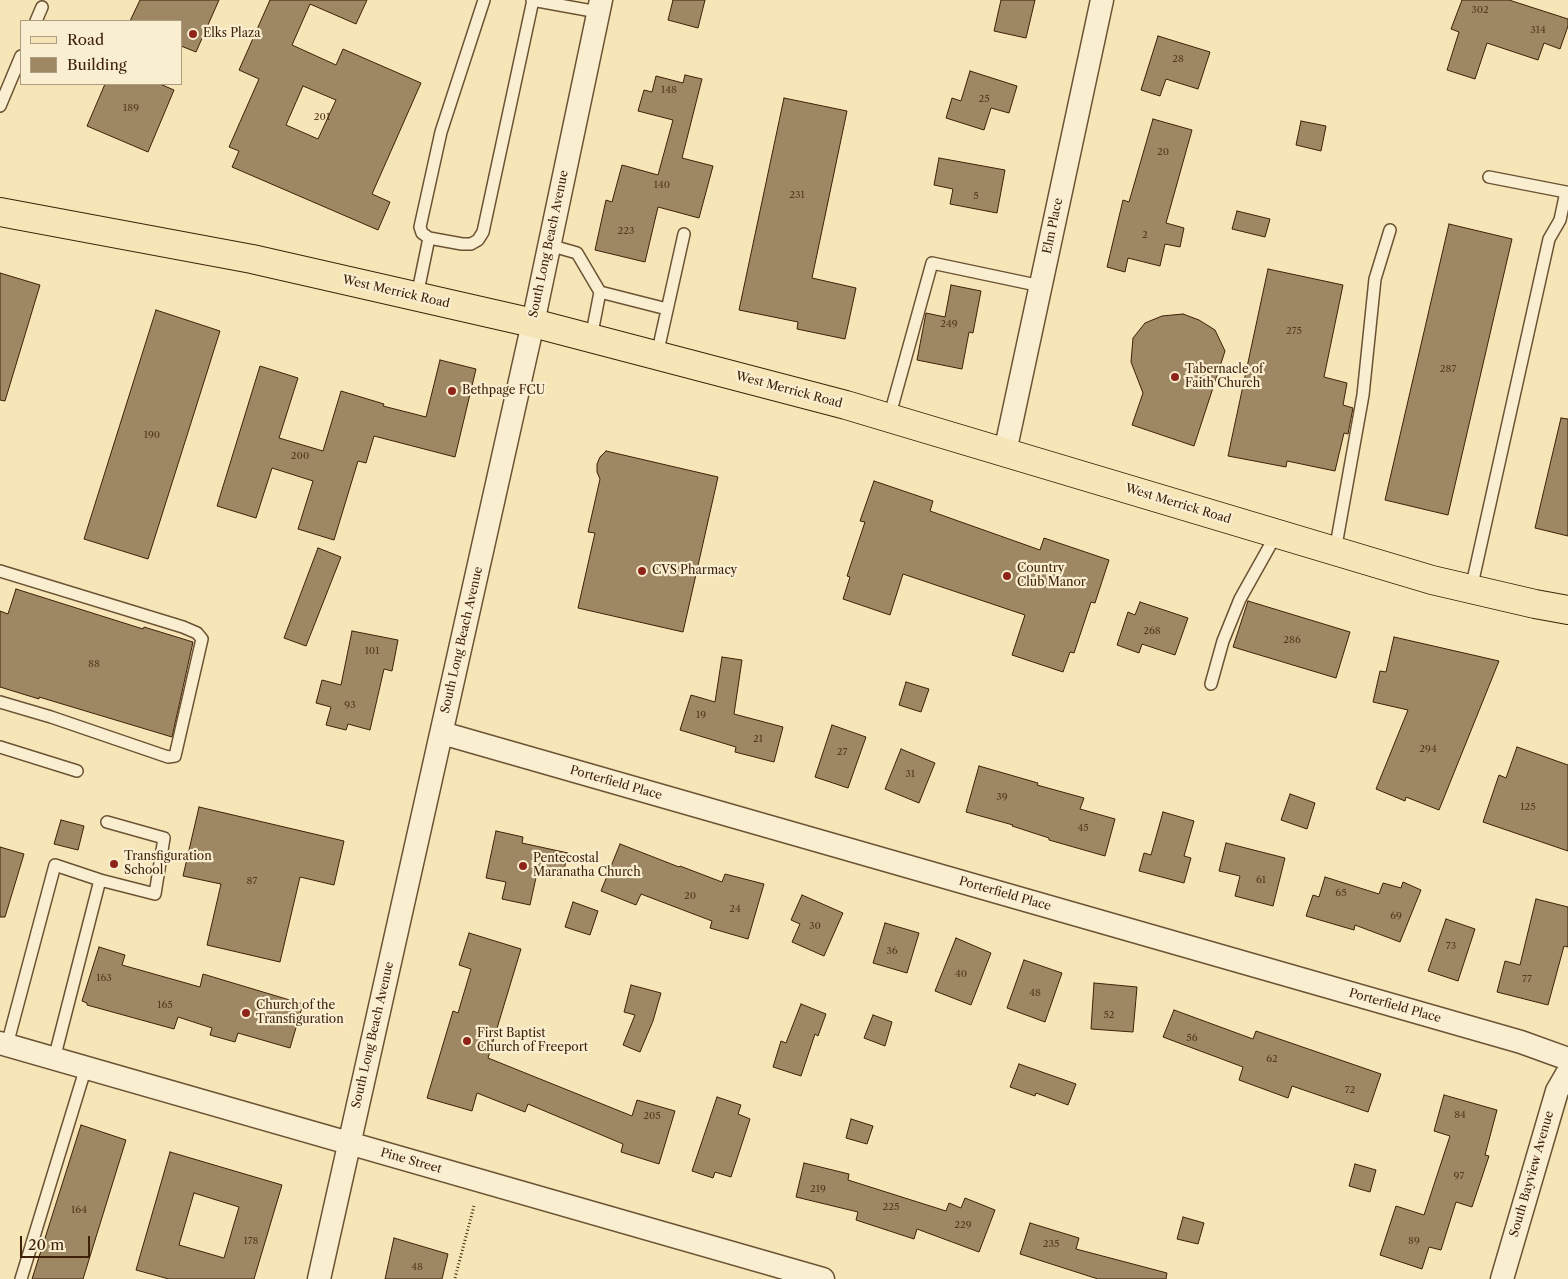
<!DOCTYPE html>
<html>
<head>
<meta charset="utf-8">
<style>
	body { margin:0 }
	#map { position:relative; width:1568px; height:1279px; overflow:hidden; background:#f6e5b7; font-family:"Libre Caslon Text",serif }
	canvas { display:block }
	.legend { position:absolute; left:20px; top:20px; width:162px; height:65px; box-sizing:border-box; background:#f9eed0; border:1px solid #ae9c80; margin:0; padding:6px 9px; list-style:none; font-size:15px; color:#3e2108 }
	.legend li { display:flex; align-items:center; gap:10px; height:25px }
	.legend b { width:25px; border:1px solid #ae9c80 }
	.scale { position:absolute; left:20px; top:1236px; width:70px; height:22px; box-sizing:border-box; border:2px solid #3e2108; border-top:0; padding-left:6px; font-size:15px; line-height:18px; white-space:nowrap; color:#3e2108; -webkit-text-stroke:4px #f9eed0; paint-order:stroke }
</style>
</head>
<body>
<div id="map">
<canvas width="1568" height="1279"></canvas>
<ul class="legend">
<li><b style="height:6px;background:#f6e5b7"></b>Road</li>
<li><b style="height:14px;background:#9e8763"></b>Building</li>
</ul>
<div class="scale">20 m</div>
</div>
<script>
const ctx = document.querySelector('canvas').getContext('2d');
ctx.lineJoin = 'round';
function paint(path, color) { ctx.fillStyle = color; ctx.fill(path, 'evenodd'); }
const toPath = rows => new Path2D(rows.map(r => 'M' + r).join(''));
function strokePath(path, color, width, dash) { ctx.strokeStyle = color; ctx.lineWidth = width; ctx.lineCap = dash ? 'butt' : 'round'; ctx.setLineDash(dash || []); ctx.stroke(path); }
function write(font, color, halo, rows, align = 'center') {
  ctx.font = font + ' "Libre Caslon Text",serif'; ctx.lineWidth = 4.5; ctx.setLineDash([]); ctx.textBaseline = 'middle'; ctx.strokeStyle = halo; ctx.fillStyle = color; for (const [text, x, y, turn = 0] of rows) {
    ctx.save(); ctx.translate(x, y); ctx.rotate((+turn || 0) * Math.PI / 180); ctx.textAlign = isNaN(turn) ? turn : align; if (halo) ctx.strokeText(text, 0, 0); ctx.fillText(text, 0, 0); ctx.restore();
  }
}
const building = toPath([
	[140,0,219,0,196,52,181,46,181,21,130,21,140,0],
	[270,0,367,0,356,24,310,4,292,45,336,65,343,49,421,83,372,194,390,202,378,230,232,167,239,151,229,147,259,79,239,70,270,0],
	[303,86,336,100,318,139,286,125,303,86],
	[673,0,705,0,698,28,668,20,673,0],
	[1001,0,1035,0,1026,38,994,31,1001,0],
	[1462,0,1509,0,1568,19,1568,26,1560,49,1544,43,1538,60,1487,43,1475,79,1447,70,1459,32,1451,29,1462,0],
	[1158,36,1210,52,1198,89,1166,79,1160,96,1141,90,1158,36],
	[970,71,1017,86,1009,113,991,108,984,130,946,118,952,98,961,101,970,71],
	[685,75,702,79,682,158,713,166,699,218,658,207,645,262,595,250,606,200,612,202,622,165,658,175,673,120,638,111,644,90,652,92,656,76,683,83,685,75],
	[105,84,160,84,174,90,148,152,87,126,105,84],
	[784,98,847,111,812,278,856,288,845,339,797,329,798,322,739,310,784,98],
	[1153,119,1192,130,1166,223,1184,228,1180,247,1165,244,1160,266,1128,258,1125,272,1107,267,1123,200,1129,202,1153,119],
	[1301,121,1326,126,1321,151,1296,145,1301,121],
	[939,158,1005,170,997,213,950,204,953,189,934,185,939,158],
	[1237,211,1270,219,1265,237,1232,229,1237,211],
	[1449,224,1512,239,1448,515,1385,500,1449,224],
	[1268,269,1343,285,1324,377,1347,383,1343,405,1353,408,1348,434,1344,433,1335,471,1287,461,1286,467,1228,456,1268,269],
	[0,273,40,285,5,401,0,400,0,273],
	[951,285,981,291,973,333,969,332,962,369,917,360,926,313,945,317,951,285],
	[156,310,220,331,148,559,84,539,156,310],
	[1183,314,1199,320,1215,330,1225,351,1194,446,1132,425,1143,393,1131,362,1133,338,1145,323,1162,316,1183,314],
	[440,360,476,369,455,457,374,436,366,463,358,461,334,540,298,529,313,481,272,468,256,518,217,506,260,366,298,378,279,438,323,451,341,391,384,404,383,406,426,417,440,360],
	[1561,418,1568,419,1568,536,1535,528,1561,418],
	[606,451,718,477,683,632,578,608,595,533,588,532,600,479,597,472,597,464,600,457,606,451],
	[874,481,933,501,930,511,1040,550,1044,538,1109,560,1095,603,1091,602,1074,653,1070,652,1063,672,1012,655,1025,615,903,574,890,615,843,599,850,577,847,576,865,522,860,521,874,481],
	[318,548,341,557,306,646,284,638,318,548],
	[16,589,143,629,144,627,193,642,172,737,39,697,39,699,0,687,0,611,8,614,16,589],
	[1248,601,1350,632,1336,678,1233,647,1248,601],
	[1140,602,1188,618,1175,655,1142,644,1139,653,1117,645,1128,612,1135,615,1140,602],
	[352,631,398,640,392,671,384,669,370,730,348,724,346,730,326,725,331,707,316,703,322,680,341,685,352,631],
	[1394,637,1499,661,1439,810,1406,797,1405,801,1376,789,1408,710,1373,702,1380,671,1386,672,1394,637],
	[722,657,742,660,734,714,783,727,774,762,735,752,736,747,680,730,691,695,715,702,722,657],
	[906,682,929,689,921,712,899,705,906,682],
	[832,725,866,737,848,788,815,777,832,725],
	[1517,747,1568,765,1568,851,1483,822,1499,775,1506,778,1517,747],
	[901,749,935,763,919,803,885,789,901,749],
	[979,766,1038,783,1037,785,1084,798,1080,809,1115,819,1105,856,1049,840,1049,838,1012,826,1013,825,966,812,979,766],
	[1290,794,1315,803,1307,829,1281,820,1290,794],
	[199,807,344,841,334,885,300,877,280,962,207,945,221,884,183,876,199,807],
	[1163,812,1194,821,1184,856,1191,858,1184,883,1139,871,1144,853,1151,855,1163,812],
	[61,820,84,826,78,850,54,844,61,820],
	[496,831,523,837,522,843,568,853,562,878,537,873,530,905,502,899,506,882,486,878,496,831],
	[1226,843,1285,858,1273,906,1235,896,1240,876,1219,871,1226,843],
	[620,844,679,867,680,866,722,882,725,874,764,884,748,939,710,928,712,921,641,894,636,905,601,891,620,844],
	[0,847,24,854,5,917,0,917,0,847],
	[1325,877,1379,894,1383,883,1401,888,1403,882,1421,890,1400,942,1355,925,1354,930,1306,916,1313,895,1319,897,1325,877],
	[802,895,843,913,824,956,792,942,800,924,791,920,802,895],
	[1536,899,1568,907,1568,947,1564,946,1548,1005,1497,992,1505,961,1520,965,1536,899],
	[573,902,598,911,590,935,565,927,573,902],
	[1446,919,1475,929,1458,981,1428,971,1446,919],
	[885,923,919,933,907,973,873,963,885,923],
	[469,933,521,949,488,1058,632,1116,637,1100,675,1111,659,1164,621,1152,623,1144,528,1104,525,1112,477,1093,472,1111,427,1098,453,1011,458,1013,471,969,459,965,469,933],
	[956,938,991,953,971,1005,935,991,956,938],
	[99,947,125,955,122,965,200,987,203,974,303,1004,290,1048,238,1033,235,1042,210,1035,212,1028,178,1017,174,1029,87,1005,87,1003,82,1001,99,947],
	[1024,960,1062,973,1045,1022,1007,1008,1024,960],
	[1094,983,1137,987,1133,1032,1091,1029,1094,983],
	[631,985,661,993,653,1021,640,1052,623,1045,635,1015,624,1012,631,985],
	[801,1004,826,1014,818,1036,815,1034,801,1076,773,1067,781,1041,786,1043,801,1004],
	[1174,1010,1253,1039,1256,1031,1381,1074,1368,1112,1292,1086,1288,1098,1239,1080,1243,1067,1163,1037,1174,1010],
	[873,1015,892,1022,885,1046,864,1038,873,1015],
	[1019,1064,1076,1084,1068,1105,1036,1093,1035,1096,1010,1087,1019,1064],
	[1444,1095,1497,1110,1485,1155,1489,1156,1472,1207,1456,1202,1441,1250,1429,1247,1422,1269,1380,1255,1396,1206,1424,1215,1450,1136,1434,1131,1444,1095],
	[717,1097,741,1105,738,1114,750,1119,731,1177,715,1172,713,1178,692,1171,717,1097],
	[851,1119,873,1126,867,1144,846,1138,851,1119],
	[81,1125,126,1140,83,1279,32,1279,81,1125],
	[170,1152,282,1185,254,1279,169,1279,136,1270,170,1152],
	[194,1193,239,1207,224,1258,179,1245,194,1193],
	[804,1163,849,1174,848,1180,946,1211,949,1203,961,1208,965,1198,995,1210,979,1252,917,1229,914,1239,856,1220,858,1212,796,1197,804,1163],
	[1355,1164,1376,1170,1370,1192,1349,1186,1355,1164],
	[1183,1217,1204,1223,1198,1244,1177,1239,1183,1217],
	[1030,1223,1079,1238,1076,1249,1167,1273,1166,1279,1098,1279,1020,1254,1030,1223],
	[394,1238,448,1254,442,1279,385,1279,394,1238]
]);
paint(building, '#9e8763');
strokePath(building, '#3e2108', 1);
const service = toPath([
	[484,0,441,132,420,227,422,233,429,238,462,244,471,244,478,240,483,232,533,0],
	[532,0,598,12],
	[36,21,42,7],
	[0,106,21,56],
	[549,245,577,253,600,292,591,338],
	[600,292,667,309],
	[417,296,429,238],
	[657,355,684,234],
	[889,418,932,263,1041,286],
	[1335,551,1363,395,1375,279,1390,230],
	[0,571,183,627,197,633,202,639,175,756,168,757,51,717,0,702],
	[1471,589,1549,239,1560,220,1566,192,1489,177],
	[1211,684,1223,641,1240,599,1277,533],
	[0,747,77,771],
	[100,880,155,894,164,838,107,822],
	[7,1045,55,865,100,880,54,1059],
	[21,1279,86,1067]
]);
const minor = toPath([
	[1005,452,1102,0],
	[442,733,1521,1042,1568,1059],
	[0,1043,823,1279],
	[319,1279,533,323,601,0],
	[1502,1279,1557,1091,1568,1072]
]);
const primary = toPath([
	[0,212,252,259,533,323,846,405,1432,580,1535,604,1568,610]
]);
strokePath(service, '#6c5234', 14);
strokePath(minor, '#6c5234', 25);
strokePath(primary, '#3e2108', 30);
strokePath(toPath([
	[455,1278,474,1206]
]), '#3e2108', 3, [1, 2.5]);
strokePath(service, '#f9eed0', 11);
strokePath(minor, '#f9eed0', 22);
strokePath(primary, '#f6e5b7', 28);
for (const [x, y, r, color] of [
	[193,34,5,"#8f2418"],
	[1175,377,5,"#8f2418"],
	[452,391,5,"#8f2418"],
	[642,571,5,"#8f2418"],
	[1007,576,5,"#8f2418"],
	[114,864,5,"#8f2418"],
	[523,866,5,"#8f2418"],
	[246,1013,5,"#8f2418"],
	[467,1041,5,"#8f2418"]
]) { const dot = new Path2D(); dot.arc(x, y, r, 0, 2 * Math.PI); ctx.fillStyle = color; ctx.fill(dot); strokePath(dot, '#f9eed0', 2); }
write('10px', '#563a1f', null, [
	["302",1480,10],
	["314",1538,30],
	["28",1178,59],
	["148",669,90],
	["25",984,99],
	["189",131,108],
	["201",322,117],
	["20",1163,152],
	["140",662,185],
	["231",797,195],
	["5",976,196],
	["223",626,231],
	["2",1145,235],
	["249",949,324],
	["275",1294,331],
	["287",1448,369],
	["190",152,435],
	["200",300,456],
	["268",1152,631],
	["286",1292,640],
	["101",372,651],
	["88",94,664],
	["93",350,705],
	["19",701,715],
	["21",758,739],
	["294",1428,749],
	["27",842,752],
	["31",910,774],
	["39",1002,797],
	["125",1528,807],
	["45",1083,828],
	["61",1261,880],
	["87",252,881],
	["65",1341,893],
	["20",690,896],
	["24",735,909],
	["69",1396,916],
	["30",815,926],
	["73",1451,946],
	["36",892,951],
	["40",961,974],
	["163",104,978],
	["77",1527,979],
	["48",1035,993],
	["165",165,1005],
	["52",1109,1015],
	["56",1192,1038],
	["62",1272,1059],
	["72",1350,1090],
	["84",1460,1115],
	["205",652,1116],
	["97",1459,1176],
	["219",818,1189],
	["225",891,1207],
	["164",79,1210],
	["229",963,1225],
	["178",251,1241],
	["89",1414,1241],
	["235",1051,1244],
	["48",417,1267]
]);
write('12px', '#3e2108', '#f9eed0', [
	["Elks Plaza",203,34],
	["Tabernacle of",1185,370],
	["Faith Church",1185,384],
	["Bethpage FCU",462,391],
	["Country",1017,569],
	["Club Manor",1017,583],
	["CVS Pharmacy",652,571],
	["Transfiguration",124,857],
	["School",124,871],
	["Pentecostal",533,859],
	["Maranatha Church",533,873],
	["Church of the",256,1006],
	["Transfiguration",256,1020],
	["First Baptist",477,1034],
	["Church of Freeport",477,1048]
], 'left');
write('12px', '#3e2108', '#f9eed0', [
	["Elm Place",1053,226,-78],
	["South Long Beach Avenue",549,244,-78],
	["West Merrick Road",396,292,13],
	["West Merrick Road",789,390,15],
	["West Merrick Road",1178,504,17],
	["South Long Beach Avenue",462,640,-77],
	["Porterfield Place",616,783,16],
	["Porterfield Place",1005,894,16],
	["Porterfield Place",1395,1006,16],
	["South Long Beach Avenue",373,1035,-77],
	["Pine Street",411,1161,16],
	["South Bayview Avenue",1532,1174,-74]
]);
</script>
</body>
</html>
